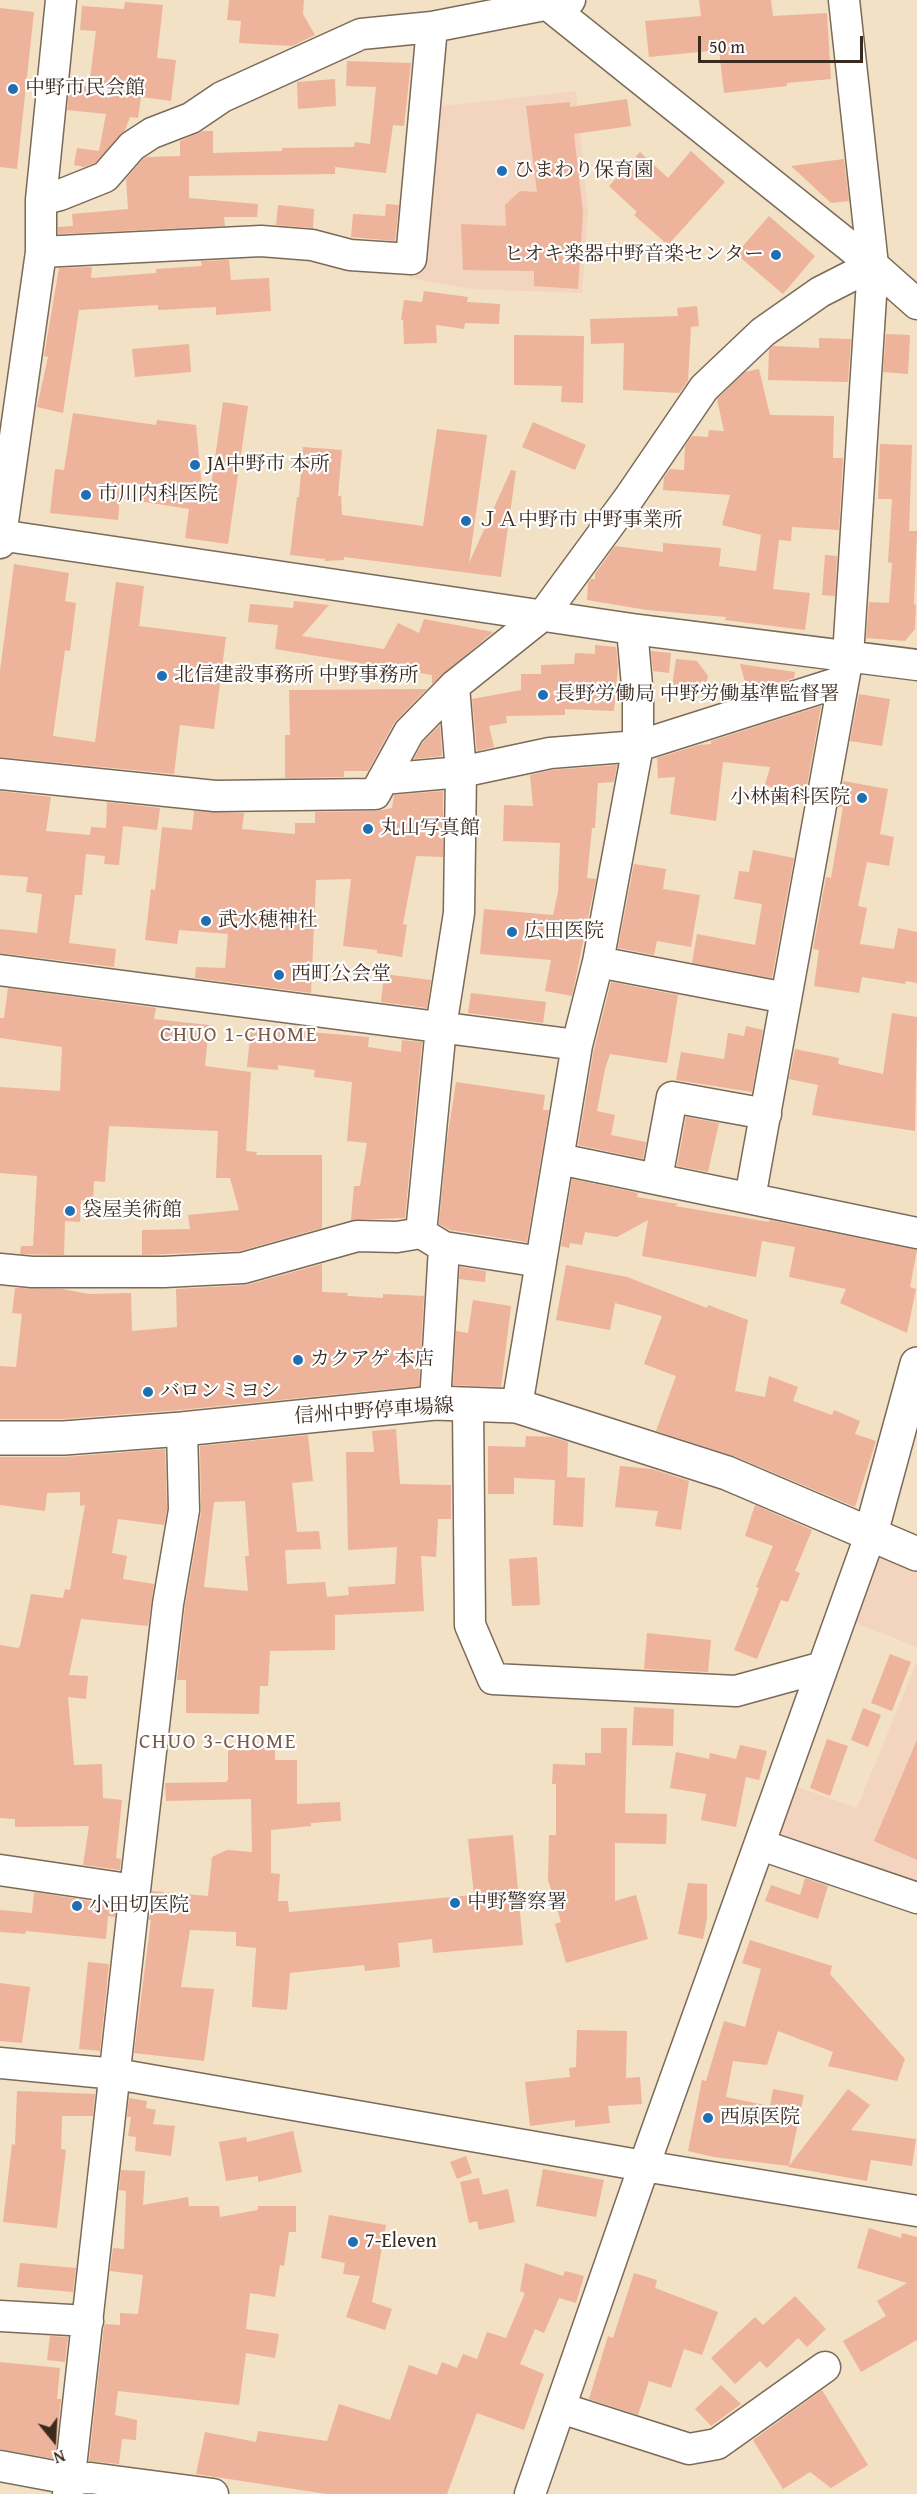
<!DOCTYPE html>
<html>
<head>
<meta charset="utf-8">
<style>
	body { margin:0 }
	#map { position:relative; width:917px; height:2494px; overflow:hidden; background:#f2e1c5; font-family:"Gentium Book Plus",serif }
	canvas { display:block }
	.north { position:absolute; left:24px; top:2410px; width:60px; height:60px; -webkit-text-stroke:4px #fff; paint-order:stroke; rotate:162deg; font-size:16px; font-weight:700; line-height:24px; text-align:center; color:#3b2a1e }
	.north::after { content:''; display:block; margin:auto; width:21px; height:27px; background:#3b2a1e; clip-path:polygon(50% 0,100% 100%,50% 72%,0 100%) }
	.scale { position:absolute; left:698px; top:36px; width:165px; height:27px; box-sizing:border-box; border:3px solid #3b2a1e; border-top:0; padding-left:8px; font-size:18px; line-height:21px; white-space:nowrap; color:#3b2a1e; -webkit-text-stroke:4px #fff; paint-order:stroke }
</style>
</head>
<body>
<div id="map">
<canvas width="917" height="2494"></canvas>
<div class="north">N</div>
<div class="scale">50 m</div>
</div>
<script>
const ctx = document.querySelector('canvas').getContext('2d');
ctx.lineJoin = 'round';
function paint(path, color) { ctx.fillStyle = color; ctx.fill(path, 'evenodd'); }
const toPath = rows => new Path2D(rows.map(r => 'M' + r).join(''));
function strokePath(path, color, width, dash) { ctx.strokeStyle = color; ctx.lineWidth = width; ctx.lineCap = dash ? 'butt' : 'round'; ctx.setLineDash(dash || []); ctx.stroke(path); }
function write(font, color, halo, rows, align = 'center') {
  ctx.font = font + ' "Gentium Book Plus","Noto Serif JP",serif'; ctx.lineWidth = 4.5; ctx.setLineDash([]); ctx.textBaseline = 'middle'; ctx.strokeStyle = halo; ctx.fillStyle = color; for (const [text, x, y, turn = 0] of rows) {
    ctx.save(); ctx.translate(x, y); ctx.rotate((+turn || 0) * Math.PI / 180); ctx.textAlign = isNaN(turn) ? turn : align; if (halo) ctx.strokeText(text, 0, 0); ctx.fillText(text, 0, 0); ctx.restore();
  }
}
paint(toPath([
	[576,91,588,211,582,293,471,289,410,278,426,108],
	[871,1533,917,1554,917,1647,841,1617],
	[917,1661,917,1898,761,1845,783,1782,857,1808]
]), '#f3d4bf');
paint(toPath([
	[229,0,304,0,303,14,315,35,292,46,239,43,241,21,227,20],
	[699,0,771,0,773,16,827,13,831,79,787,83,787,86,724,93,719,50,649,57,645,21,701,16],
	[125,2,163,5,157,58,176,60,171,101,141,97,138,118,130,117,125,130,95,163,84,167,74,165,77,148,99,151,106,114,67,110,70,85,89,87,96,31,80,30,82,6,124,9],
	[0,8,34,12,17,169,0,167],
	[347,61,411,63,404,126,393,125,386,173,335,167,335,174,189,176,189,198,258,204,257,217,224,217,225,226,58,234,58,227,73,226,72,214,128,209,126,179,143,159,147,157,180,156,180,141,203,131,213,131,213,153,282,151,282,148,354,147,355,142,370,144,376,87,346,86],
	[335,79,336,106,298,109,297,82],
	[627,99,631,126,574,134,583,212,578,289,534,286,534,271,463,270,461,224,506,226,505,205,520,191,537,192,526,106,570,102,570,107],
	[691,151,725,182,668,245,634,215,637,212,609,186,640,152,668,178],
	[844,159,849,201,831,203,791,166],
	[386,204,399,205,395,241,351,237,353,214,385,216],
	[278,205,314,209,313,228,276,225],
	[769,216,815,256,783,294,736,254],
	[229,260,231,280,269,278,271,311,216,315,216,307,158,310,158,305,79,310,63,413,37,407,48,357,44,356,59,268,92,267,91,278,156,273,156,269,202,266,201,261],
	[424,291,468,297,467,302,500,304,499,324,465,323,464,329,436,325,437,343,404,344,403,320,401,320,404,300,422,302],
	[697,306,699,326,691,327,688,381,679,393,623,390,624,343,591,344,590,319,678,316,677,308],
	[886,334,910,335,908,374,883,372],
	[514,335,584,336,583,403,561,402,562,386,514,385],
	[819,338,851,339,848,382,768,380,769,350,773,346,819,348],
	[189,344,191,372,135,377,132,349],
	[759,369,770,415,834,416,833,458,843,458,839,530,792,527,791,541,779,540,773,589,810,593,805,630,725,620,726,617,647,610,587,600,588,583,591,579,595,579,595,574,615,546,663,552,663,543,721,548,719,566,756,571,761,535,722,525,730,495,663,490,664,477,670,469,684,470,685,446,692,436,708,437,709,430,724,431,717,399,745,372],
	[223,402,248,406,228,544,185,538,189,509,120,498,118,520,50,513,55,469,64,470,73,413,156,425,157,420,196,425,203,499,209,500],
	[533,422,586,445,575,470,522,447],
	[437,429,487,435,469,563,511,470,516,471,501,577,344,557,344,560,325,561,325,559,290,555,297,497,299,497,303,447,342,450,338,496,341,496,342,515,423,526],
	[880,444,912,445,909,531,917,531,914,604,916,605,915,629,905,641,866,638,869,602,889,603,892,563,888,562,892,499,878,499],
	[825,555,837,556,835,596,822,595],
	[14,564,69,573,65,601,76,603,70,651,65,650,53,736,95,742,116,582,144,586,139,626,226,637,214,729,180,725,174,774,0,757,0,671],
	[294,601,329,605,302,636,384,649,398,623,419,633,424,619,493,632,432,684,432,675,275,649,278,625,248,622,250,604,293,608],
	[595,645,616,647,618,667,614,711,565,709,565,715,506,716,507,723,489,726,494,747,477,751,472,699,521,690,521,674,541,674,541,665,574,664,575,653,595,654],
	[651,651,671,653,669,673,653,671],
	[676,659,697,661,708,676,705,692,672,686],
	[740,664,795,672,794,678,748,692],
	[427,689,394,723,368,771,344,771,344,777,285,778,285,735,290,735,289,690],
	[859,694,890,699,882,746,850,741],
	[821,706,805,797,765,785,770,767,723,762,716,821,670,814,675,777,658,778,657,758,699,745,711,744,711,741],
	[440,725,442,756,414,759,423,742],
	[617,765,614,782,598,783,595,828,592,828,587,878,596,879,572,996,545,991,551,960,480,954,484,909,553,915,558,892,560,843,503,841,504,805,533,806,530,775,552,770],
	[843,781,888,789,880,834,894,837,889,866,867,862,858,906,867,908,860,944,894,949,898,928,917,932,917,983,906,981,905,984,862,977,859,993,814,986,819,950,813,949,826,877,831,878,843,807,838,807],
	[0,791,51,797,46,831,90,835,91,827,106,828,107,802,160,808,157,830,123,826,119,865,104,864,105,856,86,854,82,895,75,895,69,943,116,949,114,967,0,953,0,929,37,933,42,894,26,892,28,877,0,875],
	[443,791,443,857,416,856,403,924,407,925,402,957,377,953,377,950,343,946,351,879,316,880,311,993,195,978,196,967,225,968,228,934,179,930,177,944,145,940,151,889,155,890,162,827,192,830,194,811,244,813,242,829,295,834,295,823,315,823,315,812,376,811,392,808,394,795],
	[753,850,794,858,772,978,692,963,697,934,755,945,762,904,734,899,739,871,749,872],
	[634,864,666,869,663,889,700,895,691,947,657,941,654,955,618,948],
	[384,974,431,980,427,1008,381,1002],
	[611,982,678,995,667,1063,610,1054,605,1069,597,1111,615,1115,611,1135,646,1142,643,1159,578,1145,594,1049],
	[8,988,156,1008,154,1019,209,1025,205,1066,251,1072,246,1151,257,1152,256,1155,322,1155,322,1228,240,1251,142,1255,142,1230,190,1229,188,1215,239,1210,230,1178,216,1178,218,1131,109,1126,105,1182,94,1181,93,1201,81,1200,80,1222,65,1221,64,1255,20,1254,21,1246,33,1246,37,1176,0,1173,0,1087,60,1091,62,1047,0,1038,0,1018,4,1018],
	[471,993,546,1002,543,1023,468,1013],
	[892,1013,917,1017,915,1131,812,1115,818,1085,789,1079,795,1049,839,1058,838,1064,883,1074],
	[746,1026,763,1030,752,1092,676,1080,681,1052,724,1059,728,1033,744,1036],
	[251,1027,369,1037,368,1047,401,1052,402,1040,422,1042,405,1218,351,1220,354,1186,360,1186,367,1143,347,1141,352,1082,314,1077,315,1070,278,1065,278,1070,247,1067],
	[456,1082,545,1095,543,1110,549,1110,527,1242,450,1230,439,1224,447,1140],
	[686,1117,719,1123,708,1172,677,1166],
	[572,1179,638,1193,637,1197,678,1204,675,1206,769,1222,769,1220,917,1250,910,1287,916,1289,907,1333,840,1303,846,1289,789,1277,795,1247,762,1241,756,1277,642,1256,648,1220,617,1237,585,1232,582,1245,570,1243,569,1248,561,1246],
	[322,1264,322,1292,348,1293,347,1296,383,1298,383,1294,424,1296,419,1386,180,1410,63,1419,0,1419,0,1366,16,1367,22,1314,12,1313,15,1288,62,1289,89,1294,131,1293,132,1331,177,1327,176,1289,247,1285],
	[566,1265,627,1277,707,1308,708,1305,748,1320,735,1391,765,1397,769,1376,798,1387,793,1401,832,1415,834,1410,860,1421,855,1434,876,1441,855,1507,734,1456,656,1431,676,1376,644,1364,662,1316,615,1303,610,1330,556,1320],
	[460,1267,486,1271,485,1282,459,1279],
	[473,1300,511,1306,501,1387,453,1385,456,1331,468,1333],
	[396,1429,400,1484,451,1485,451,1519,438,1519,436,1557,421,1556,424,1611,335,1615,335,1650,270,1651,268,1686,260,1686,259,1714,186,1713,186,1680,177,1680,185,1606,201,1513,200,1446,308,1435,313,1481,292,1483,297,1532,319,1531,321,1549,285,1550,287,1584,325,1582,327,1597,349,1595,348,1587,395,1584,397,1547,349,1550,348,1548,346,1452,374,1452,372,1431],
	[245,1501,249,1556,245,1556,248,1591,204,1587,214,1502],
	[526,1436,552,1437,568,1442,567,1477,585,1478,583,1527,553,1525,555,1480,514,1478,514,1494,488,1494,488,1446,525,1447],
	[165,1449,167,1509,164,1525,118,1519,112,1553,127,1556,123,1579,154,1584,148,1626,81,1619,69,1675,88,1676,86,1699,68,1697,74,1765,102,1764,103,1798,122,1800,116,1858,121,1859,120,1870,83,1865,89,1826,15,1827,15,1819,0,1818,0,1645,18,1648,20,1646,31,1594,63,1598,65,1589,70,1590,85,1505,80,1506,80,1492,47,1493,45,1511,0,1505,0,1457,65,1457],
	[620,1466,652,1469,689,1481,681,1530,655,1526,658,1511,615,1507],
	[755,1505,812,1530,795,1571,800,1573,788,1602,781,1600,757,1659,734,1650,759,1588,756,1587,773,1546,745,1536],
	[537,1557,540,1605,512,1606,509,1559],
	[647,1633,711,1640,708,1672,644,1669],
	[890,1654,911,1662,892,1711,871,1703],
	[634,1707,674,1709,673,1746,632,1745],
	[863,1708,881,1715,868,1747,851,1740],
	[601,1728,627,1728,625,1813,667,1814,666,1844,615,1843,615,1901,636,1895,648,1939,566,1963,555,1924,561,1922,548,1880,549,1835,556,1835,556,1784,552,1784,553,1764,585,1765,585,1753,601,1753],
	[827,1739,848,1746,830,1796,810,1788],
	[917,1740,917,1860,874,1841],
	[740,1745,767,1751,759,1780,746,1777,736,1827,701,1820,706,1794,670,1788,676,1752,709,1759,710,1753,736,1759],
	[228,1748,275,1748,275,1760,297,1760,297,1804,340,1802,341,1821,311,1823,311,1826,271,1830,271,1873,280,1874,278,1901,288,1901,289,1912,474,1895,468,1839,513,1835,523,1945,433,1953,432,1939,398,1943,400,1967,365,1971,364,1965,290,1973,287,2010,252,2007,256,1948,236,1946,236,1932,190,1930,181,1987,214,1989,204,2061,134,2053,151,1920,149,1920,152,1891,208,1896,212,1857,227,1850,252,1852,251,1799,166,1801,165,1783,226,1782,228,1780],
	[805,1878,828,1886,818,1919,765,1901,771,1885,800,1895],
	[688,1883,707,1884,707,1918,703,1939,678,1934],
	[34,1892,116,1905,115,1917,108,1916,106,1939,26,1931,25,1934,0,1932,0,1910,32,1913],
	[750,1940,832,1966,830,1974,905,2059,897,2081,828,2066,833,2052,778,2031,767,2065,733,2061,726,2097,770,2106,773,2089,804,2095,789,2166,714,2157,688,2151,702,2080,706,2081,724,2021,745,2027,761,1969,742,1963],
	[88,1962,109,1964,100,2051,79,2049],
	[0,1983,30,1987,22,2043,0,2041],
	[577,2030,627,2031,626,2078,640,2077,642,2104,608,2106,610,2123,575,2127,575,2120,530,2126,525,2082,570,2077,569,2068,576,2067],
	[848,2089,870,2105,851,2130,916,2139,912,2166,871,2160,867,2181,788,2167],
	[17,2091,95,2094,93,2116,62,2116,61,2149,66,2150,57,2228,3,2222,12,2144,15,2145],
	[129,2098,147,2101,146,2108,156,2110,153,2124,175,2126,171,2156,135,2151,136,2137,128,2136,131,2117,127,2117],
	[293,2131,302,2172,258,2182,258,2176,226,2181,219,2142,246,2137,247,2142],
	[466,2156,472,2173,457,2179,450,2162],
	[543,2169,604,2180,596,2217,536,2206],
	[121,2170,145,2171,143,2205,188,2197,189,2206,219,2206,220,2217,258,2210,258,2206,296,2206,296,2232,289,2232,284,2266,280,2265,275,2297,250,2293,246,2329,279,2334,275,2358,246,2353,239,2405,118,2391,115,2415,137,2420,136,2440,122,2439,119,2464,89,2461,104,2326,105,2324,120,2325,120,2313,138,2314,143,2275,110,2271,113,2248,124,2249,126,2191,119,2190],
	[479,2178,483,2195,508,2189,515,2222,479,2230,477,2221,469,2223,460,2182],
	[329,2215,386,2225,372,2302,392,2309,385,2330,346,2317,360,2276,343,2274,345,2263,321,2258],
	[869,2228,901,2238,902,2233,917,2237,917,2340,861,2372,843,2341,886,2316,877,2301,907,2283,857,2268],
	[20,2263,76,2268,73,2292,17,2287],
	[525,2263,563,2276,565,2271,584,2276,576,2303,559,2298,544,2333,535,2329,520,2364,544,2374,524,2430,477,2413,447,2494,327,2494,196,2474,205,2432,256,2442,258,2431,327,2441,339,2404,390,2420,409,2365,437,2375,442,2362,457,2368,463,2354,477,2359,487,2332,506,2338,525,2293,520,2291],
	[634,2273,657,2280,655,2288,718,2312,702,2355,684,2349,671,2388,649,2381,638,2415,589,2399,608,2336,613,2338],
	[795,2296,826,2329,807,2347,798,2338,767,2368,760,2361,735,2384,711,2358,755,2317,763,2325],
	[50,2336,68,2337,65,2362,47,2360],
	[0,2362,60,2368,57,2399,61,2399,55,2459,0,2449],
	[721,2385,741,2404,711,2426,695,2409],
	[822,2390,868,2465,831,2488,810,2472,783,2489,753,2440]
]), '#edb39b');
const minor = toPath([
	[542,0,873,265,917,304],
	[41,200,60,195,105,177,132,146,152,133,191,118,222,97,361,34,432,27,570,0],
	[41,252,261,241,312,245,350,255,411,259,432,27],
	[0,535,632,629,917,665],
	[0,543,41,252,41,200,61,0],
	[0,774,215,796,375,794,409,732,454,686,543,615,629,498,704,388,763,332,820,292,873,265],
	[383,779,461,772,550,753,638,746,843,681],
	[598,962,786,998],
	[0,970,577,1045],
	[559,1159,917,1233],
	[657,1178,672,1097,766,1114],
	[750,1198,848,656,873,265,844,0],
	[444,1247,541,1262],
	[0,1269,32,1272,164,1272,243,1268,357,1236,397,1237,421,1233],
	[435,1403,444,1247,421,1233,441,1027,459,913,461,772,454,686],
	[468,1405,470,1625,493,1679,736,1691,823,1667],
	[517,1406,577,1045,598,962,638,746,638,697,632,629],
	[761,1845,917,1898],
	[0,1870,135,1890],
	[0,2063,116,2074,644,2166,917,2211],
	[0,2316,88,2321],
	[561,2408,689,2449,717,2444,825,2367],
	[0,2466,70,2479,91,2478,213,2494],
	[68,2494,135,1890,168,1604,184,1510,182,1429],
	[530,2494,644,2166,871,1533]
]);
const major = toPath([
	[0,1438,64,1438,182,1429,435,1403,517,1406,727,1473,917,1554],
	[871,1533,917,1364]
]);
strokePath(minor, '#7b6a58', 33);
strokePath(major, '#7b6a58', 36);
strokePath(minor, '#fff', 30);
strokePath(major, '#fff', 33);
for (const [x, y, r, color] of [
	[13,89,6,"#1f6fb2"],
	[502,171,6,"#1f6fb2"],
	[776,255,6,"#1f6fb2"],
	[195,465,6,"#1f6fb2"],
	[86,495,6,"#1f6fb2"],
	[466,521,6,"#1f6fb2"],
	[162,676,6,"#1f6fb2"],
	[543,695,6,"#1f6fb2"],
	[862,798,6,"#1f6fb2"],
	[368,829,6,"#1f6fb2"],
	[206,921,6,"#1f6fb2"],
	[512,932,6,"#1f6fb2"],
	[279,975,6,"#1f6fb2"],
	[70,1211,6,"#1f6fb2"],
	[298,1360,6,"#1f6fb2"],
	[148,1392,6,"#1f6fb2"],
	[455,1903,6,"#1f6fb2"],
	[77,1906,6,"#1f6fb2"],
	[708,2118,6,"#1f6fb2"],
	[353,2242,6,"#1f6fb2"]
]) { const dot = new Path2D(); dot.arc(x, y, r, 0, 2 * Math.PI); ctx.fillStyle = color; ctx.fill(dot); strokePath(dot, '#fff', 2); }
write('20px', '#3b2a1e', '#fff', [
	["中野市民会館",25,89],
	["ひまわり保育園",514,171],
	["ヒオキ楽器中野音楽センター",764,255,"right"],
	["JA中野市 本所",207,465],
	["市川内科医院",98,495],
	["ＪＡ中野市 中野事業所",478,521],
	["北信建設事務所 中野事務所",174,676],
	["長野労働局 中野労働基準監督署",555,695],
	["小林歯科医院",850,798,"right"],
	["丸山写真館",380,829],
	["武水穂神社",218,921],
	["広田医院",524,932],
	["西町公会堂",291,975],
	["袋屋美術館",82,1211],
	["カクアゲ 本店",310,1360],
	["バロンミヨシ",160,1392],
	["中野警察署",467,1903],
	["小田切医院",89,1906],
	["西原医院",720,2118],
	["7-Eleven",365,2242]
], 'left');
write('20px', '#3b2a1e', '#fff', [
	["信州中野停車場線",374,1412,-4]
]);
ctx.letterSpacing = '1.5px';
write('21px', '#795a4a', '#fff', [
	["CHUO 1-CHOME",239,1036],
	["CHUO 3-CHOME",218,1743]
]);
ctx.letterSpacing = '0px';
</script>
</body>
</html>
